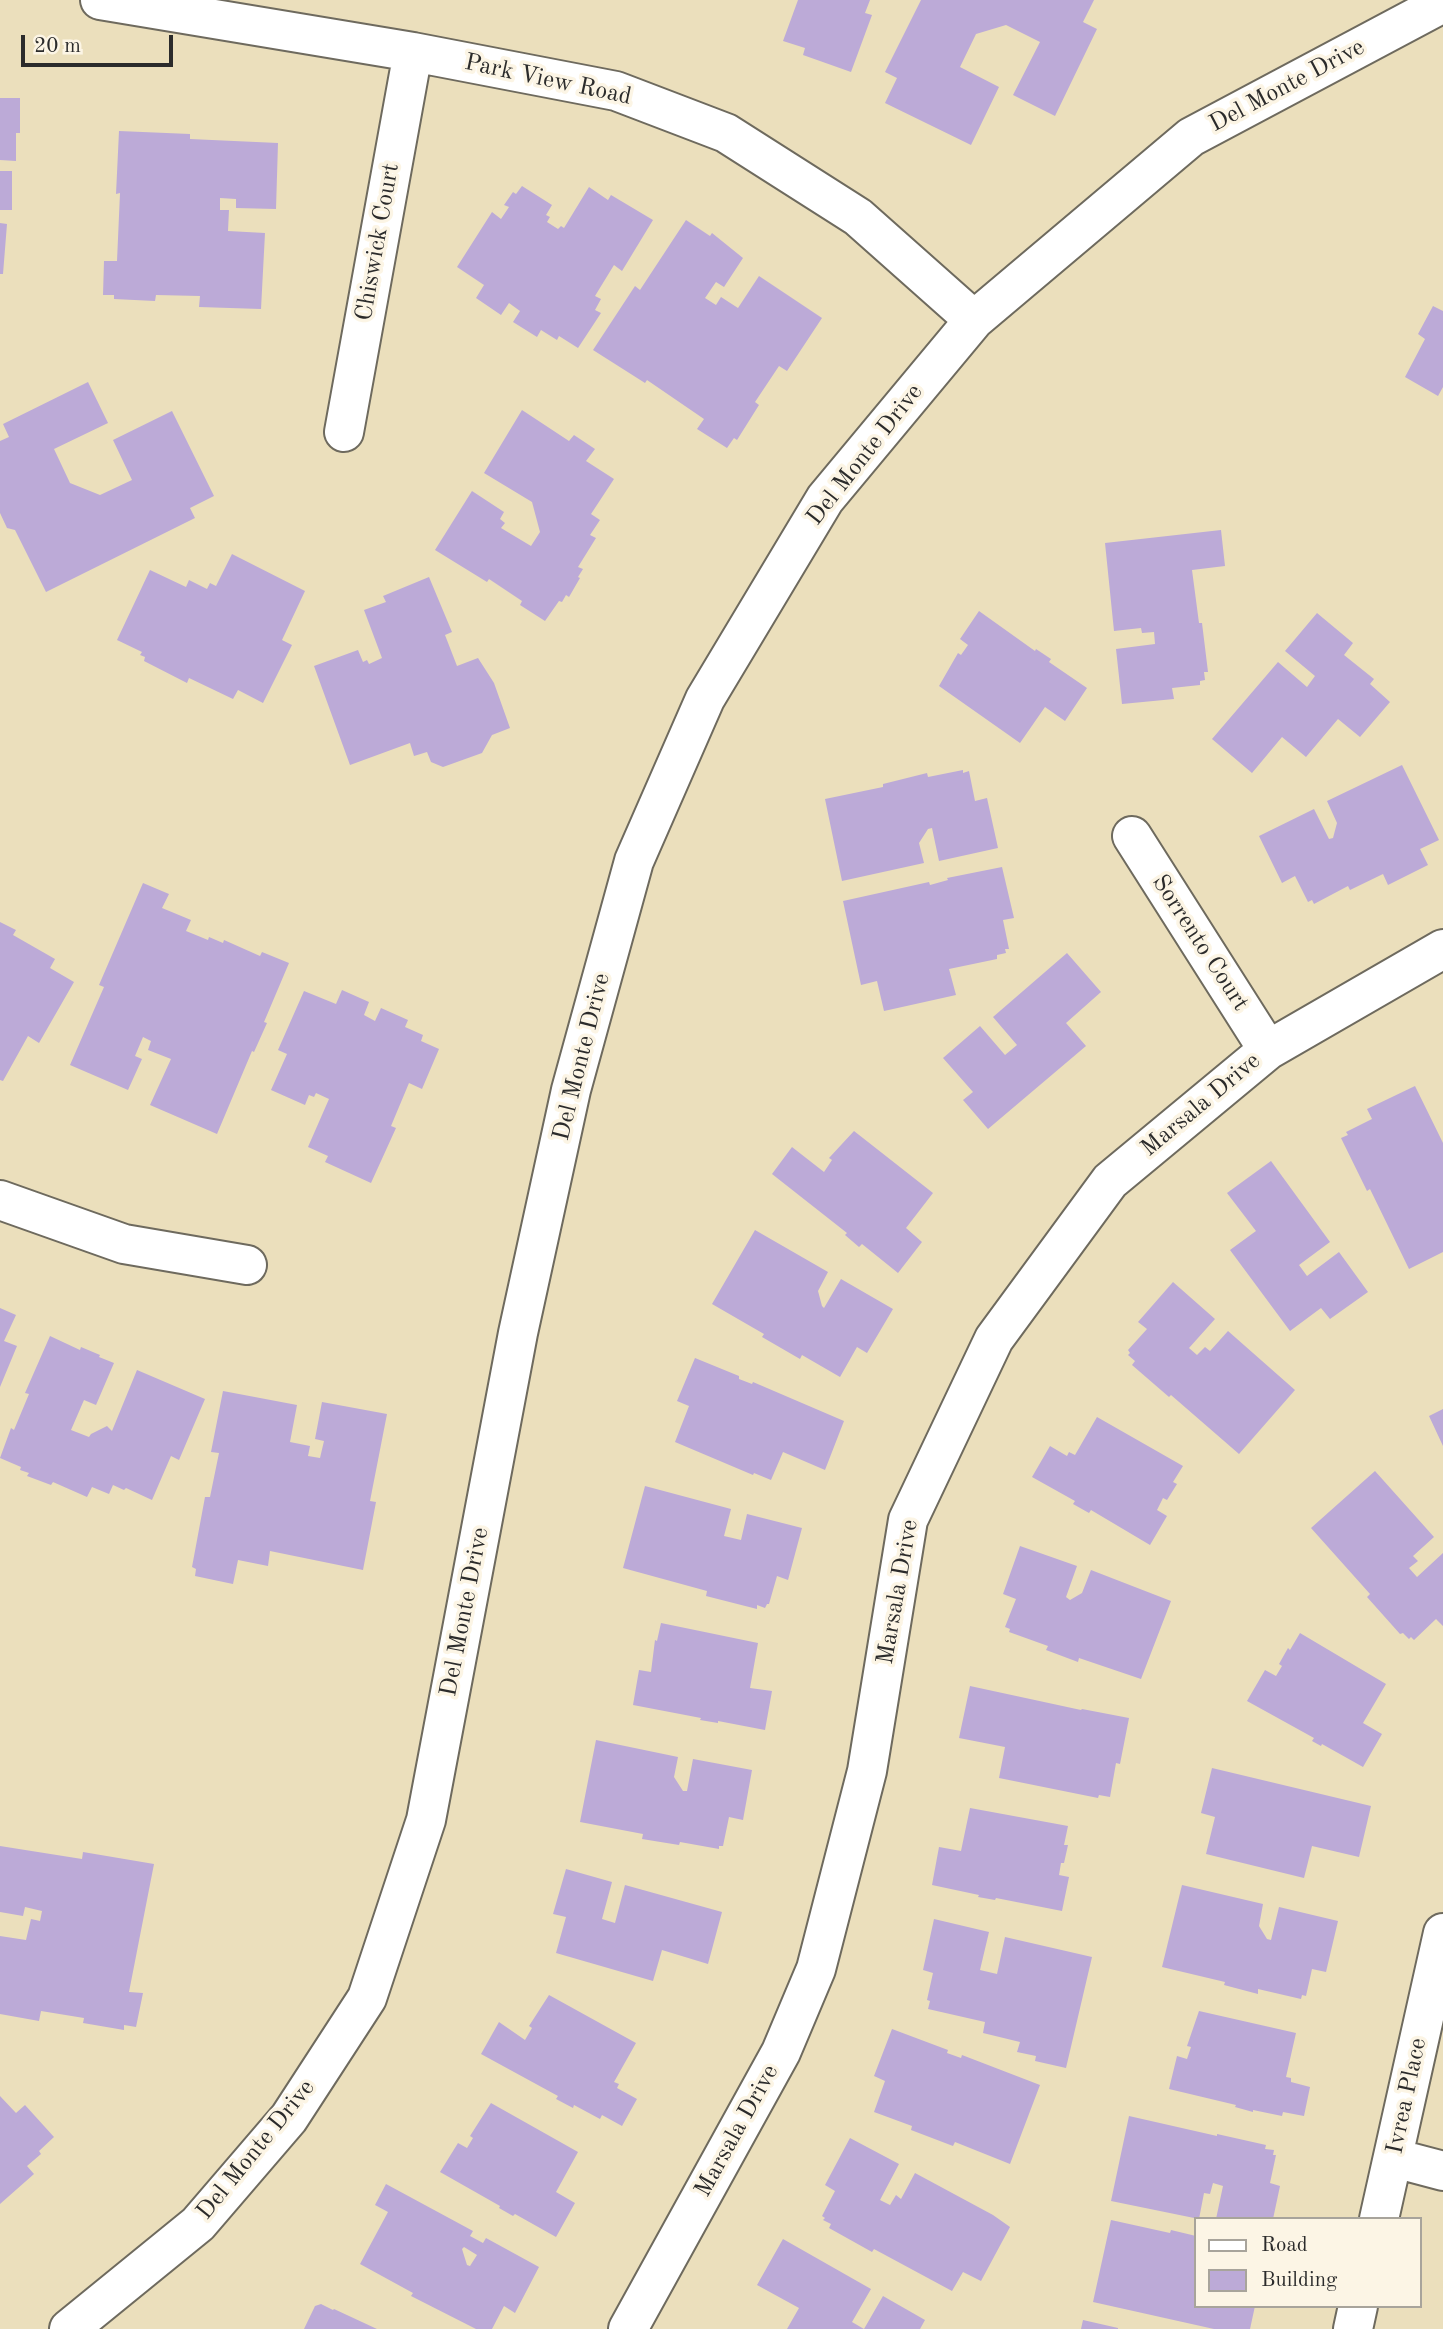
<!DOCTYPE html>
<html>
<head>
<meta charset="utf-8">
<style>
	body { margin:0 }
	#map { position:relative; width:1443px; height:2329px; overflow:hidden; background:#ebdfbc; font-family:"Old Standard TT",serif }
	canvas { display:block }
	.legend { position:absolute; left:1194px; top:2217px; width:228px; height:91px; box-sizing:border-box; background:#fcf5e5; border:2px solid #a8a49b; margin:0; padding:9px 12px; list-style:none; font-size:21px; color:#2b2b2b }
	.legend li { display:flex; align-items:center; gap:14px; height:35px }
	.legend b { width:35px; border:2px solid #a8a49b }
	.scale { position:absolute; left:21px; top:35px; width:152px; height:32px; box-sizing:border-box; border:4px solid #2b2b2b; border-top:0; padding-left:9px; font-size:21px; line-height:24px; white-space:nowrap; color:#2b2b2b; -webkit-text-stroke:5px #fcf5e5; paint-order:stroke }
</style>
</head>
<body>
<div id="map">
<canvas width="1443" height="2329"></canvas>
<ul class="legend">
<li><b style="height:9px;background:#fff"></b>Road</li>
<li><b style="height:19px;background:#bcaad7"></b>Building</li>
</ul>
<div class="scale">20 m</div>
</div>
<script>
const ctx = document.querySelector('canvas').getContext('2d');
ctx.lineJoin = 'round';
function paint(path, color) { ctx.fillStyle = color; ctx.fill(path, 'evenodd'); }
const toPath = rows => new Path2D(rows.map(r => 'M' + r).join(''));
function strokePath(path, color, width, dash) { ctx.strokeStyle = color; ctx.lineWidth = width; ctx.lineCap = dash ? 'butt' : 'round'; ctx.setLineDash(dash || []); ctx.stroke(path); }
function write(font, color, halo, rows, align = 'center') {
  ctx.font = font + ' "Old Standard TT",serif'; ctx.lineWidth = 7; ctx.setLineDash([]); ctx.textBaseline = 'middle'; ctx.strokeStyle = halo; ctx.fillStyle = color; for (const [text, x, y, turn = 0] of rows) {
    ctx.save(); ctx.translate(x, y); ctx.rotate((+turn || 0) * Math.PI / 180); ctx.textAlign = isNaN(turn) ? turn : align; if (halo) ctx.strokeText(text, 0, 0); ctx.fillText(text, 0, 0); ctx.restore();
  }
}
paint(toPath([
	[798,0,870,0,865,13,872,15,851,72,803,55,805,48,783,41],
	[921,0,1094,0,1083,22,1097,29,1055,116,1013,95,1040,42,1006,25,976,34,960,67,999,87,971,145,885,103,897,78,885,72],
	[0,98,20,98,20,133,16,133,16,161,0,160],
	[119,131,190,134,190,139,278,143,276,209,236,208,236,199,220,198,220,210,229,210,228,231,265,233,261,309,199,307,200,296,156,295,155,301,114,299,114,295,103,295,104,261,117,261,120,193,116,194],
	[0,171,12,171,12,210,0,210],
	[522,186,552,205,546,215,550,217,547,222,558,229,561,226,564,228,589,187,608,200,611,195,653,220,622,271,614,265,595,296,601,299,595,310,601,313,578,348,559,336,557,340,541,330,537,337,513,322,520,311,509,303,501,315,476,298,484,285,457,267,492,212,501,219,509,207,504,205,513,192,516,194],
	[686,220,710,236,712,233,743,258,724,287,716,282,705,298,716,305,721,297,738,308,759,276,822,318,787,371,779,366,755,402,759,405,737,440,734,438,727,448,697,429,704,419,647,380,645,383,593,350,635,286,640,290],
	[0,223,7,224,3,274,0,274],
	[1433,306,1443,311,1443,387,1438,396,1405,377,1425,339,1418,334],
	[88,382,108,423,54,449,70,483,100,495,132,480,113,440,172,411,214,496,190,508,195,518,46,592,15,530,7,528,0,513,0,441,9,437,3,424],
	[522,410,569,441,574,435,595,449,586,461,614,479,591,514,600,520,590,535,596,538,578,567,583,569,578,577,580,578,569,597,566,595,562,602,559,601,545,621,520,605,522,601,489,579,487,582,435,550,472,491,504,512,500,519,505,523,501,528,531,546,540,532,532,502,484,473],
	[1221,530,1225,566,1192,570,1199,623,1202,623,1208,672,1204,672,1205,680,1200,681,1200,685,1172,688,1174,699,1122,704,1116,649,1155,644,1154,632,1142,633,1141,628,1114,631,1105,543],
	[232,554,305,591,282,640,292,645,263,703,238,690,233,699,189,678,187,683,144,661,145,657,140,655,142,652,117,640,150,570,186,587,189,580,207,589,210,583,216,586],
	[429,577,452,632,445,635,457,666,478,658,494,683,510,728,492,735,482,753,443,767,431,762,427,752,414,756,410,743,350,765,314,666,358,650,363,662,367,660,369,664,382,658,364,610,386,602,383,596],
	[979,611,1035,651,1036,649,1051,659,1049,662,1087,688,1065,721,1045,707,1020,743,939,686,958,653,961,655,968,645,960,639],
	[1317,613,1353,643,1344,655,1374,679,1370,684,1390,702,1360,737,1338,719,1306,757,1282,737,1252,773,1212,739,1278,662,1307,687,1315,676,1285,651],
	[1402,765,1439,840,1420,849,1428,865,1388,885,1383,874,1350,890,1348,886,1314,904,1312,900,1308,902,1295,876,1282,883,1259,836,1314,809,1329,839,1333,838,1337,823,1327,801],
	[963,770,963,773,969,771,975,801,987,798,998,848,939,861,932,828,928,829,919,843,924,863,842,881,825,799,883,787,883,784,927,773,928,777],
	[1002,867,1014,918,1003,920,1009,949,1005,949,1006,953,997,955,997,959,949,969,956,995,884,1011,877,981,861,985,843,901,929,882,930,885,948,880,947,878],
	[143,883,169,894,162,908,191,920,186,931,208,940,209,937,223,943,224,940,260,956,262,952,289,963,264,1022,267,1023,254,1052,252,1051,217,1134,150,1105,171,1059,148,1050,151,1041,143,1037,135,1056,142,1059,128,1090,70,1065,104,987,99,985],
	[0,922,16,930,13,935,55,959,50,968,74,982,39,1043,28,1036,3,1081,0,1080],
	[1067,953,1101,992,1066,1023,1086,1046,988,1129,963,1100,973,1092,943,1058,980,1026,1005,1055,1017,1045,993,1017],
	[342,990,369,1002,364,1015,375,1021,381,1008,408,1020,405,1027,423,1035,421,1041,439,1049,422,1089,409,1083,391,1126,396,1128,371,1183,325,1162,328,1156,308,1147,329,1099,316,1093,314,1097,309,1095,305,1105,271,1090,287,1054,278,1050,304,991,336,1004],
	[1415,1086,1443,1143,1443,1252,1409,1269,1370,1189,1367,1191,1341,1138,1348,1135,1346,1132,1372,1119,1367,1109],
	[854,1131,933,1193,906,1228,922,1242,898,1273,862,1244,859,1247,845,1235,847,1233,772,1174,792,1147,824,1172,832,1160,829,1158],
	[1271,1161,1330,1242,1299,1265,1307,1276,1339,1252,1368,1292,1330,1319,1321,1308,1290,1331,1230,1250,1256,1231,1227,1193],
	[755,1230,828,1272,818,1291,822,1306,824,1308,841,1279,893,1309,867,1353,857,1347,840,1377,802,1355,800,1359,762,1337,764,1334,712,1304],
	[1173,1282,1215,1319,1189,1348,1197,1355,1205,1347,1210,1351,1228,1331,1295,1390,1239,1454,1171,1395,1169,1397,1132,1365,1135,1361,1128,1355,1130,1353,1128,1350,1147,1329,1138,1322],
	[0,1308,16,1315,4,1341,17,1346,0,1387],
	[50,1336,80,1350,81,1347,100,1355,99,1357,114,1363,96,1405,84,1400,71,1430,89,1437,91,1434,107,1426,112,1431,137,1370,205,1399,179,1460,171,1456,152,1500,126,1488,124,1490,113,1485,109,1494,92,1487,87,1497,53,1482,51,1485,27,1476,29,1473,20,1470,21,1467,0,1458,11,1428,14,1430,29,1394,25,1393],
	[695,1358,739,1376,739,1379,752,1384,753,1382,844,1421,825,1470,783,1452,771,1480,754,1473,753,1475,675,1442,689,1406,677,1401],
	[223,1391,297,1405,290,1442,310,1446,308,1456,320,1458,324,1441,315,1439,322,1402,387,1414,370,1501,376,1502,363,1570,270,1551,268,1566,238,1560,233,1584,195,1576,196,1569,192,1567,205,1497,210,1497,219,1453,211,1452],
	[1443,1409,1443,1446,1429,1416],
	[1097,1417,1183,1466,1173,1482,1177,1484,1167,1500,1163,1498,1157,1510,1167,1516,1150,1545,1091,1510,1089,1513,1073,1504,1075,1501,1032,1477,1050,1446,1067,1456,1069,1452,1075,1455],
	[1375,1471,1434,1537,1413,1556,1418,1561,1409,1568,1417,1577,1443,1553,1443,1626,1436,1619,1414,1640,1411,1637,1409,1639,1403,1633,1400,1634,1367,1597,1370,1594,1311,1528],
	[645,1486,731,1509,724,1536,741,1540,747,1514,802,1528,788,1580,777,1576,769,1604,767,1604,765,1608,757,1605,757,1609,706,1596,707,1591,623,1568],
	[1020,1546,1077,1566,1066,1597,1070,1600,1082,1593,1091,1570,1171,1601,1141,1679,1079,1658,1078,1662,1046,1650,1048,1646,1009,1632,1010,1629,1005,1627,1016,1599,1003,1594],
	[661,1623,758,1643,750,1688,772,1691,765,1730,718,1721,718,1723,700,1720,701,1718,633,1705,639,1670,651,1672,655,1640,657,1641],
	[1300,1633,1386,1684,1363,1723,1382,1734,1363,1767,1322,1744,1321,1746,1312,1741,1314,1738,1247,1701,1265,1670,1276,1676,1282,1666,1279,1664,1288,1648,1290,1650],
	[970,1686,1081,1710,1082,1709,1129,1718,1120,1764,1116,1763,1110,1797,1099,1795,1098,1798,999,1778,1005,1747,959,1738],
	[596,1740,678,1757,674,1777,683,1791,687,1791,693,1759,752,1770,743,1820,729,1817,723,1846,719,1846,719,1849,680,1842,679,1845,642,1839,643,1834,580,1822],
	[1212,1768,1371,1806,1359,1857,1312,1846,1304,1878,1206,1854,1215,1817,1201,1813],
	[970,1808,1068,1826,1064,1845,1068,1845,1064,1863,1061,1863,1059,1875,1069,1877,1062,1911,996,1898,995,1900,978,1897,979,1895,932,1885,939,1847,961,1851],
	[0,1846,82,1859,83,1852,154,1864,129,1992,143,1993,136,2027,124,2025,124,2030,83,2023,84,2018,41,2011,39,2021,0,2014,0,1936,26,1940,31,1919,40,1921,42,1911,25,1907,23,1916,0,1912],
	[566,1869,612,1882,602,1919,615,1923,625,1885,722,1912,708,1964,662,1950,653,1981,556,1953,566,1917,553,1914],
	[1182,1885,1263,1904,1259,1926,1267,1939,1271,1940,1279,1907,1338,1921,1326,1972,1312,1969,1306,1996,1302,1995,1301,1999,1258,1989,1258,1994,1224,1985,1225,1982,1162,1967],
	[934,1919,989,1932,980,1970,997,1974,1005,1937,1092,1957,1066,2068,1035,2061,1036,2056,1017,2052,1020,2042,983,2033,985,2022,928,2009,930,2001,927,2000,933,1973,923,1970],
	[549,1995,636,2043,614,2082,619,2084,617,2088,637,2099,622,2126,602,2115,600,2119,574,2105,573,2108,556,2099,558,2096,481,2054,499,2022,525,2040,532,2028,529,2026],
	[1199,2011,1296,2033,1286,2077,1291,2078,1291,2082,1310,2087,1304,2116,1283,2112,1282,2116,1253,2110,1253,2112,1235,2107,1236,2105,1169,2089,1177,2056,1187,2059,1191,2047,1187,2046],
	[892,2029,948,2050,947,2053,961,2058,962,2055,1040,2085,1010,2164,955,2142,953,2146,911,2130,912,2126,874,2112,885,2081,874,2076],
	[0,2096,16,2113,25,2105,54,2137,39,2151,41,2154,27,2166,34,2174,0,2204],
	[491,2103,578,2152,556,2192,575,2203,556,2237,515,2214,513,2216,499,2208,500,2206,440,2172,458,2143,467,2148,473,2138,470,2136],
	[1129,2116,1217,2136,1217,2134,1266,2145,1265,2149,1274,2150,1273,2155,1276,2155,1270,2183,1280,2186,1273,2219,1216,2219,1223,2186,1213,2183,1210,2194,1204,2193,1199,2219,1111,2201],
	[850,2138,899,2164,880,2200,890,2205,896,2195,901,2199,915,2173,993,2215,1010,2227,981,2281,963,2272,952,2291,874,2249,872,2252,829,2228,831,2224,823,2220,825,2218,822,2216,835,2191,825,2185],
	[386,2184,473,2231,470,2236,483,2243,486,2238,539,2267,515,2313,504,2306,492,2329,476,2329,411,2296,413,2293,360,2264,388,2212,375,2205],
	[464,2247,477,2255,470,2266,467,2265,462,2249],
	[1111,2220,1170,2233,1171,2230,1196,2236,1196,2306,1255,2306,1250,2329,1214,2329,1093,2302],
	[783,2239,871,2289,852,2322,864,2329,883,2296,925,2320,920,2329,787,2329,799,2308,757,2285],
	[321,2304,333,2310,334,2309,377,2329,304,2329,315,2306],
	[1083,2320,1118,2328,1118,2329,1081,2329]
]), '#bcaad7');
const street = toPath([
	[100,0,413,52,616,91,726,133,858,217,974,320],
	[344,432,413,52],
	[1132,836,1268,1050],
	[0,1200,124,1244,247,1265],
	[1394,2158,1443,2171],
	[1379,2219,1443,1933],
	[69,2329,198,2224,289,2118,367,1998,426,1820,518,1333,571,1090,634,861,705,699,825,499,974,320,1191,137,1443,3],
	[628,2329,781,2052,816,1969,867,1771,908,1520,994,1339,1110,1181,1268,1050,1443,949],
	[1353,2329,1358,2306]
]);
strokePath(street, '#6e6a5e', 42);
strokePath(street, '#fff', 38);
write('24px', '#2b2b2b', '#fcf5e5', [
	["Park View Road",548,80,12],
	["Del Monte Drive",1287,86,-28],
	["Chiswick Court",378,242,-80],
	["Del Monte Drive",865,455,-52],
	["Sorrento Court",1200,943,57],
	["Del Monte Drive",582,1057,-76],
	["Marsala Drive",1201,1105,-40],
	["Marsala Drive",898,1592,-80],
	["Del Monte Drive",465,1612,-79],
	["Ivrea Place",1407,2096,-78],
	["Marsala Drive",737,2131,-61],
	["Del Monte Drive",256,2150,-51]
]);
</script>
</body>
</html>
